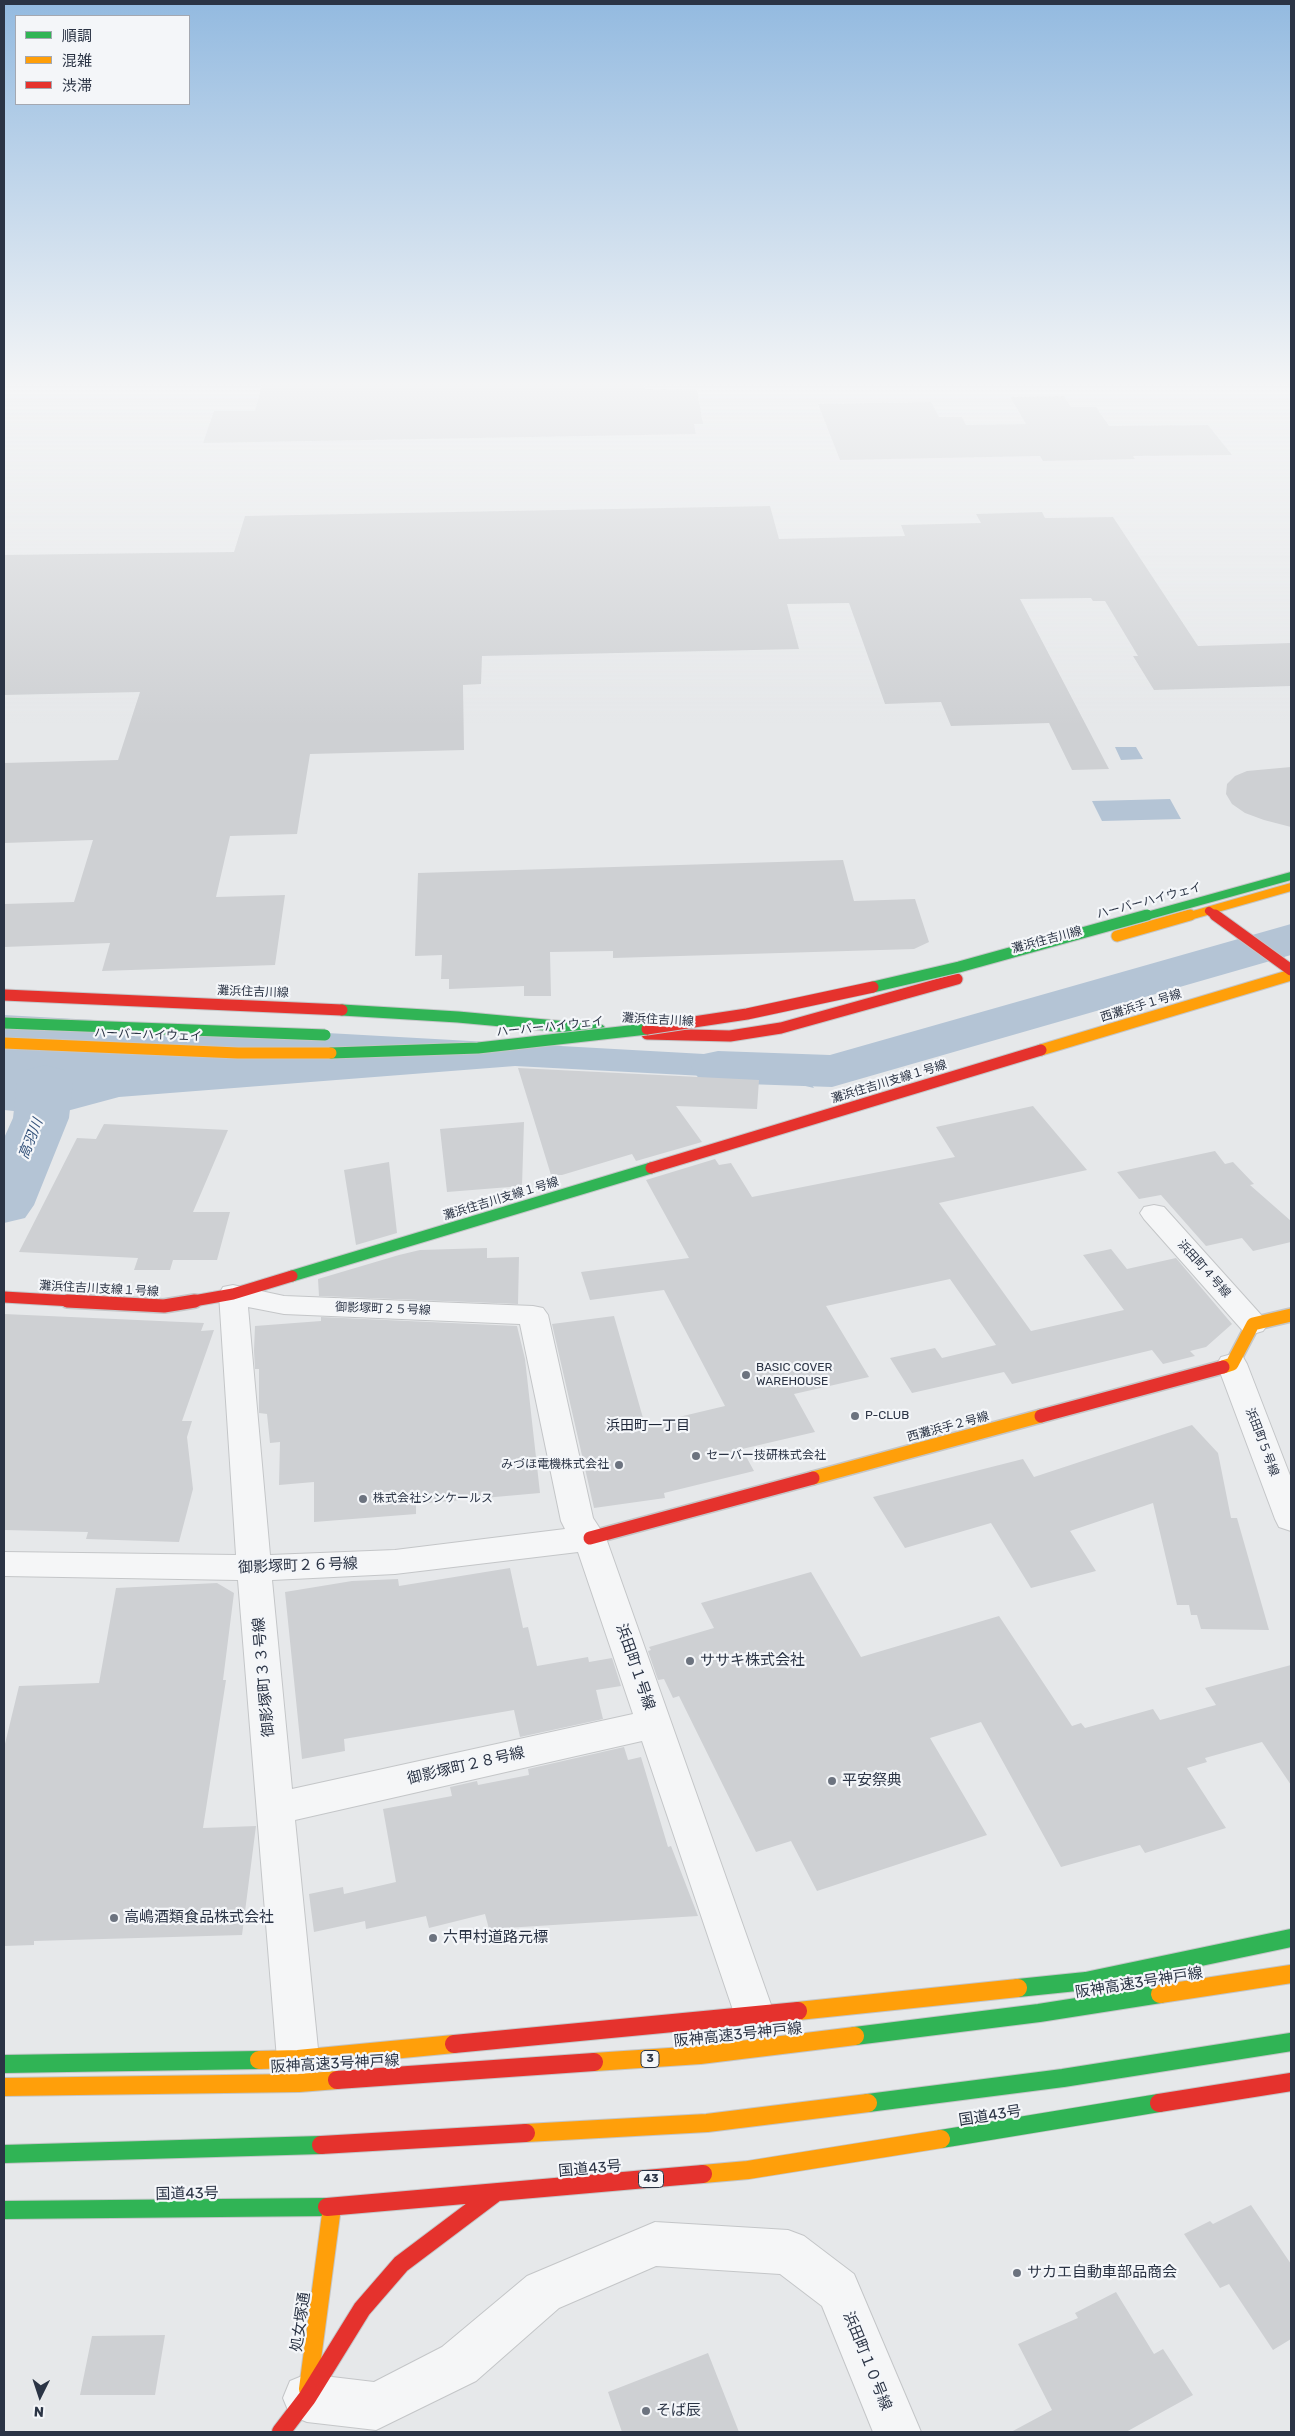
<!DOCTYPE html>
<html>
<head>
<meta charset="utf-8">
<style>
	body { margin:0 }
	#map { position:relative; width:1295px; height:2436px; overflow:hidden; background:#e6e8ea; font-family:Rubik,"Noto Sans JP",sans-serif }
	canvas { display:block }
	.frame { position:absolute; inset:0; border:5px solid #2b3445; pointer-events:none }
	.legend { position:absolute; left:15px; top:15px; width:175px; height:90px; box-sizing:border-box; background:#f4f6f9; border:1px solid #a4a8b1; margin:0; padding:6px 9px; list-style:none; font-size:15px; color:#2b3445 }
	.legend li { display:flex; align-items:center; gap:10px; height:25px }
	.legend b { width:25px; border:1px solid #a4a8b1 }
	.north { position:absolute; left:15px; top:2371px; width:50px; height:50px; -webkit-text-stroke:4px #f4f6f9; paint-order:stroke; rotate:184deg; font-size:14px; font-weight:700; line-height:20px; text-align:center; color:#2b3445 }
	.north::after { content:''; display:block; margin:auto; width:18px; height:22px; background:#2b3445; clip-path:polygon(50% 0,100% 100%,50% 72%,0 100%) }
</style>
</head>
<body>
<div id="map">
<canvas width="1295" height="2436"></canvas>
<div class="frame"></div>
<ul class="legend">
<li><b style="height:6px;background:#30b455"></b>順調</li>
<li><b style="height:6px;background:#ff9f0a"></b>混雑</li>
<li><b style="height:6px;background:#e5322d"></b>渋滞</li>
</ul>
<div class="north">N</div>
</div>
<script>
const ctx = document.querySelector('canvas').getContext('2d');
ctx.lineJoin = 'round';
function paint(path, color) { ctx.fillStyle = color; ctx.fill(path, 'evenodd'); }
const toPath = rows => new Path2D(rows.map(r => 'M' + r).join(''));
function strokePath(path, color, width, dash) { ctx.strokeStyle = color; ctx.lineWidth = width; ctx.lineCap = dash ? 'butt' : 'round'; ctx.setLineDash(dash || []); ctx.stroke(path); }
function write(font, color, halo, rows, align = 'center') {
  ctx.font = font + ' Rubik,"Noto Sans JP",sans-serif'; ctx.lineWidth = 4.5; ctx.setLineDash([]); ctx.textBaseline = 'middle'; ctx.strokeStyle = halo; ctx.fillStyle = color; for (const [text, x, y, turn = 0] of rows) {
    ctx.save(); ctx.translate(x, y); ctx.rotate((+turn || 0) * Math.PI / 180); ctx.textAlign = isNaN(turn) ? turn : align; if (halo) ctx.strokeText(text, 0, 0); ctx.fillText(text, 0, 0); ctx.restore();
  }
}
paint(toPath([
	[1115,747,1136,747,1143,759,1121,760],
	[1170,799,1181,819,1102,821,1092,801],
	[4,1015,794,1059,814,1088,780,1080,515,1066,119,1097,52,1115,4,1110]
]), '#b4c4d5');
paint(toPath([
	[1291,924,1291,955,832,1087,718,1083,699,1079,691,1067,699,1055,718,1051,830,1055,1291,924],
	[45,1065,64,1070,73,1082,69,1118,34,1205,25,1218,4,1223,4,1138,13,1118,17,1082,26,1070,45,1065]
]), '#b4c4d5');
paint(toPath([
	[262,385,644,385,645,389,697,390,703,424,694,424,696,434,203,443,214,411,255,411],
	[1064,396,1071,407,1096,407,1109,426,1208,425,1232,455,1133,456,1135,459,1043,461,1040,456,840,460,818,404,931,402,939,417,962,417,966,425,1026,424,1010,397],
	[770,506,779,539,905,536,901,525,981,523,976,514,1042,512,1045,518,1113,517,1198,646,1291,643,1291,686,1154,690,1133,656,1138,656,1105,601,1093,601,1091,598,1020,599,1109,769,1072,770,1049,723,951,726,941,702,885,704,849,603,787,604,799,649,482,656,481,684,463,685,464,750,310,754,297,834,230,836,216,897,285,895,275,965,102,971,110,943,4,947,4,904,74,902,93,840,4,843,4,763,118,760,140,692,4,695,4,555,234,552,245,516],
	[1291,767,1291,827,1264,820,1245,813,1232,804,1226,794,1227,784,1235,776,1247,771],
	[843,860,854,901,915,899,929,942,914,949,613,958,613,951,550,952,551,996,524,996,524,986,449,989,449,979,441,979,442,955,415,956,418,873],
	[518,1068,759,1080,757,1109,676,1106,702,1142,636,1161,632,1154,562,1175,551,1175],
	[1033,1106,1087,1170,939,1203,1031,1331,1124,1310,1083,1255,1111,1249,1127,1269,1176,1258,1232,1324,1206,1347,1190,1351,1195,1356,1163,1364,1152,1350,1012,1384,1004,1372,912,1393,890,1358,935,1348,942,1358,996,1345,950,1279,826,1306,869,1377,794,1394,815,1432,742,1449,754,1471,664,1493,665,1498,594,1508,552,1324,614,1316,645,1425,725,1406,664,1290,590,1300,581,1272,689,1258,646,1180,715,1159,719,1165,731,1163,752,1197,955,1157,936,1127],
	[524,1122,522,1186,447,1192,440,1129],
	[104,1124,228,1130,193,1212,230,1212,217,1260,173,1260,170,1270,134,1270,138,1258,19,1252,77,1138,96,1139],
	[1215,1151,1225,1164,1233,1162,1254,1184,1250,1185,1291,1221,1291,1242,1253,1251,1242,1238,1206,1246,1161,1195,1139,1199,1117,1172],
	[389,1162,397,1233,356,1245,344,1170],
	[487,1248,487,1258,519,1257,518,1304,319,1296,318,1279,399,1255,420,1250],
	[4,1314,204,1323,201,1331,214,1330,182,1421,192,1421,187,1437,193,1489,179,1542,86,1539,88,1532,4,1530],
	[321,1317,517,1326,525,1359,540,1493,416,1504,416,1514,314,1522,314,1482,279,1485,280,1442,270,1443,267,1414,259,1413,259,1369,255,1369,254,1351,255,1326,321,1321],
	[1192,1425,1218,1453,1231,1518,1237,1518,1269,1630,1201,1629,1197,1615,1191,1615,1189,1605,1177,1605,1153,1503,1070,1531,1096,1571,1031,1588,991,1523,905,1548,873,1497,1023,1459,1034,1477],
	[510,1568,523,1628,528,1627,537,1666,588,1657,589,1662,612,1658,621,1686,596,1690,603,1719,520,1737,514,1710,344,1739,345,1751,302,1759,285,1592,352,1581,398,1579,399,1586],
	[811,1572,861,1657,999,1616,1072,1726,1081,1723,1085,1728,1153,1709,1160,1720,1216,1705,1205,1688,1291,1665,1291,1785,1262,1742,1205,1758,1207,1762,1187,1768,1226,1828,1145,1853,1140,1845,1061,1867,981,1722,930,1738,987,1835,817,1891,791,1841,756,1852,679,1696,673,1698,664,1679,658,1680,648,1651,651,1650,649,1647,714,1628,701,1603],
	[217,1583,234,1593,223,1680,226,1680,203,1828,256,1826,242,1935,34,1941,34,1945,4,1946,4,1748,19,1686,99,1683,116,1588],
	[624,1747,628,1760,641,1757,668,1847,671,1846,698,1916,489,1929,485,1914,429,1928,426,1916,366,1929,365,1921,314,1932,309,1894,343,1887,344,1894,396,1882,383,1809,452,1796,450,1787,477,1781,478,1785,529,1775,528,1769],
	[1251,2205,1291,2264,1291,2339,1273,2350,1229,2284,1220,2288,1184,2234,1210,2221,1213,2224],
	[1116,2292,1154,2354,1163,2349,1193,2395,1126,2432,1011,2432,1052,2410,1018,2344,1078,2318,1075,2313],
	[165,2335,155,2395,80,2395,92,2336],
	[708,2353,739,2432,622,2432,608,2392]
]), '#ced0d3');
const street = toPath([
	[1154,1205,1164,1207,1263,1317,1268,1324,1263,1331,1253,1334,1243,1331,1144,1219,1140,1213,1144,1207,1154,1205],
	[233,1285,284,1296,533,1306,543,1308,548,1315,593,1518,606,1538,775,2016,769,2029,755,2035,741,2029,735,2016,642,1741,295,1820,319,2059,313,2073,298,2078,283,2073,277,2059,238,1580,4,1576,4,1552,236,1555,219,1294,223,1287,233,1285],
	[248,1307,284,1314,520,1324,561,1521,565,1529,395,1550,270,1555,248,1307],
	[578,1552,633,1714,292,1789,272,1580,395,1574,578,1552],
	[1232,1354,1243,1357,1247,1364,1291,1478,1291,1531,1279,1527,1275,1519,1217,1364,1221,1357,1232,1354],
	[655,2222,788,2230,804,2236,854,2274,921,2432,873,2432,822,2306,780,2274,656,2266,559,2308,476,2381,376,2430,307,2422,290,2415,283,2398,290,2381,307,2374,374,2382,442,2347,527,2276,655,2222]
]);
const fastFar1 = toPath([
	[342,1010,458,1017,600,1030],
	[292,1276,651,1168]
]);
const fast = toPath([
	[1018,1988,1086,1981,1291,1938],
	[855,2036,1039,2013,1160,1994],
	[4,2064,259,2060],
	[868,2103,1063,2078,1291,2042],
	[941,2139,1159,2103],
	[4,2154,321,2145],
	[4,2210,327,2207]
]);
const slowFar3 = toPath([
	[1186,917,1291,887]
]);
const slowFar2 = toPath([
	[1117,936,1190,915],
	[1041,1050,1291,975]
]);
const slowFar1 = toPath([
	[1223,1367,1232,1364,1253,1324,1291,1315],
	[813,1478,1041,1416]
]);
const slow = toPath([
	[1160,1994,1291,1974],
	[798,2011,1018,1988],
	[259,2060,298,2059,454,2044],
	[594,2062,700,2055,855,2036],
	[4,2087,299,2083,337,2080],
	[526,2133,707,2123,868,2103],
	[703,2174,748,2170,941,2139],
	[308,2389,332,2207]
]);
const jamFar3 = toPath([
	[1209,911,1217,917]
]);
const jamFar2 = toPath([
	[1215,915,1291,970],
	[4,995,342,1010],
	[647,1034,730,1036,781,1028,957,979],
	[651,1168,1041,1050],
	[4,1297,89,1302],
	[188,1302,233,1294,292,1276]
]);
const jamFar1 = toPath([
	[67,1301,164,1306,195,1301],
	[1041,1416,1223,1367],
	[590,1538,813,1478]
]);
const jam = toPath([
	[454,2044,798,2011],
	[337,2080,594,2062],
	[1159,2103,1291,2082],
	[321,2145,526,2133],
	[327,2207,703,2174],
	[281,2432,307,2398,362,2309,401,2264,494,2194]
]);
strokePath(street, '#c4c6c8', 2);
strokePath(fastFar1, '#c4c6c8', 13);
strokePath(fast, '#c4c6c8', 20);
strokePath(slowFar3, '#c4c6c8', 10);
strokePath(slowFar2, '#c4c6c8', 13);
strokePath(slowFar1, '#c4c6c8', 16);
strokePath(slow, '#c4c6c8', 20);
strokePath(jamFar3, '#c4c6c8', 10);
strokePath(jamFar2, '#c4c6c8', 13);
strokePath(jamFar1, '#c4c6c8', 16);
strokePath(jam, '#c4c6c8', 20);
paint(street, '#f5f6f7');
strokePath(fastFar1, '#30b455', 11);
strokePath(fast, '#30b455', 18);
strokePath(slowFar3, '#ff9f0a', 8);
strokePath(slowFar2, '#ff9f0a', 11);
strokePath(slowFar1, '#ff9f0a', 13);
strokePath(slow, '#ff9f0a', 18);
strokePath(jamFar3, '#e5322d', 8);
strokePath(jamFar2, '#e5322d', 11);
strokePath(jamFar1, '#e5322d', 13);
strokePath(jam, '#e5322d', 18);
const fastBridgeFar1 = toPath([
	[1143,917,1291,876]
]);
const fastBridge = toPath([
	[873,987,959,967,1147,915],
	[4,1023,325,1035],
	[331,1053,478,1048,647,1029]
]);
const slowBridge = toPath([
	[4,1043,238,1053,331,1053]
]);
const jamBridge = toPath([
	[647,1029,747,1014,873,987]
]);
strokePath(fastBridgeFar1, '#c4c6c8', 10, []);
strokePath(fastBridge, '#c4c6c8', 13, []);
strokePath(slowBridge, '#c4c6c8', 13, []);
strokePath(jamBridge, '#c4c6c8', 13, []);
strokePath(fastBridgeFar1, '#30b455', 8);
strokePath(fastBridge, '#30b455', 11);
strokePath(slowBridge, '#ff9f0a', 11);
strokePath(jamBridge, '#e5322d', 11);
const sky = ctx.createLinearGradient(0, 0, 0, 726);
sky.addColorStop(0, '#93bae0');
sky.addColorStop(0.53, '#f4f5f6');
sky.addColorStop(1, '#f4f5f600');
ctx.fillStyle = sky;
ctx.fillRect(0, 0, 1295, 726);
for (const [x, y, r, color] of [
	[746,1375,5,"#6c737f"],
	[855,1416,5,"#6c737f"],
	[696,1456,5,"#6c737f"],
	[619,1465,5,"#6c737f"],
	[363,1499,5,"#6c737f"],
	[690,1661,5,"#6c737f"],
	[832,1781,5,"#6c737f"],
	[114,1918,5,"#6c737f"],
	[433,1938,5,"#6c737f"],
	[1017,2273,5,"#6c737f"],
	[646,2411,5,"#6c737f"]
]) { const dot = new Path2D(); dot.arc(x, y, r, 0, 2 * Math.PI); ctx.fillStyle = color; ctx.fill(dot); strokePath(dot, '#f4f6f9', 2); }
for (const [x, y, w] of [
	[650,2059,18],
	[651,2179,25]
]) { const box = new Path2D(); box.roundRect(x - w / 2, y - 8.5, w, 17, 4); ctx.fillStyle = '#f4f6f9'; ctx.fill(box); strokePath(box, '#2b3445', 1); }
write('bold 11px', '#2b3445', null, [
	["3",650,2059],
	["43",651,2179]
]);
write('12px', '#2b3445', '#f4f6f9', [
	["ハーバーハイウェイ",1149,901,-15],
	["灘浜住吉川線",1047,940,-15],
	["灘浜住吉川線",253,992,2],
	["西灘浜手１号線",1141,1006,-17],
	["灘浜住吉川線",658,1020,3],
	["ハーバーハイウェイ",550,1027,-6],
	["ハーバーハイウェイ",148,1035,2],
	["灘浜住吉川支線１号線",889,1082,-17],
	["灘浜住吉川支線１号線",501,1199,-17],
	["浜田町４号線",1204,1269,48],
	["灘浜住吉川支線１号線",99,1289,3],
	["御影塚町２５号線",383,1309,2],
	["西灘浜手２号線",948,1427,-15],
	["浜田町５号線",1262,1442,69]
]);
write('12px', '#2b3445', '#f4f6f9', [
	["BASIC COVER",756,1368],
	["WAREHOUSE",756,1382],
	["P-CLUB",865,1416],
	["セーバー技研株式会社",706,1456],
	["みづほ電機株式会社",609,1465,"right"],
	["株式会社シンケールス",373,1499]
], 'left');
write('italic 14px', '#34527a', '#f4f6f9', [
	["高羽川",31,1139,-68]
]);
write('14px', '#1d2536', '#f4f6f9', [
	["浜田町一丁目",648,1426]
]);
write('15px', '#2b3445', '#f4f6f9', [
	["御影塚町２６号線",298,1566,-2],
	["浜田町１号線",635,1667,71],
	["御影塚町３３号線",264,1677,-95],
	["御影塚町２８号線",466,1766,-13],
	["阪神高速3号神戸線",1139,1983,-9],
	["阪神高速3号神戸線",738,2035,-6],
	["阪神高速3号神戸線",335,2064,-3],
	["国道43号",990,2116,-9],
	["国道43号",590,2169,-5],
	["国道43号",187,2194,-1],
	["処女塚通",301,2322,-82],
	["浜田町１０号線",867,2361,68]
]);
write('15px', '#2b3445', '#f4f6f9', [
	["ササキ株式会社",700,1661],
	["平安祭典",842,1781],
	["高嶋酒類食品株式会社",124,1918],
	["六甲村道路元標",443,1938],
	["サカエ自動車部品商会",1027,2273],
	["そば辰",656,2411]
], 'left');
</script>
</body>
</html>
